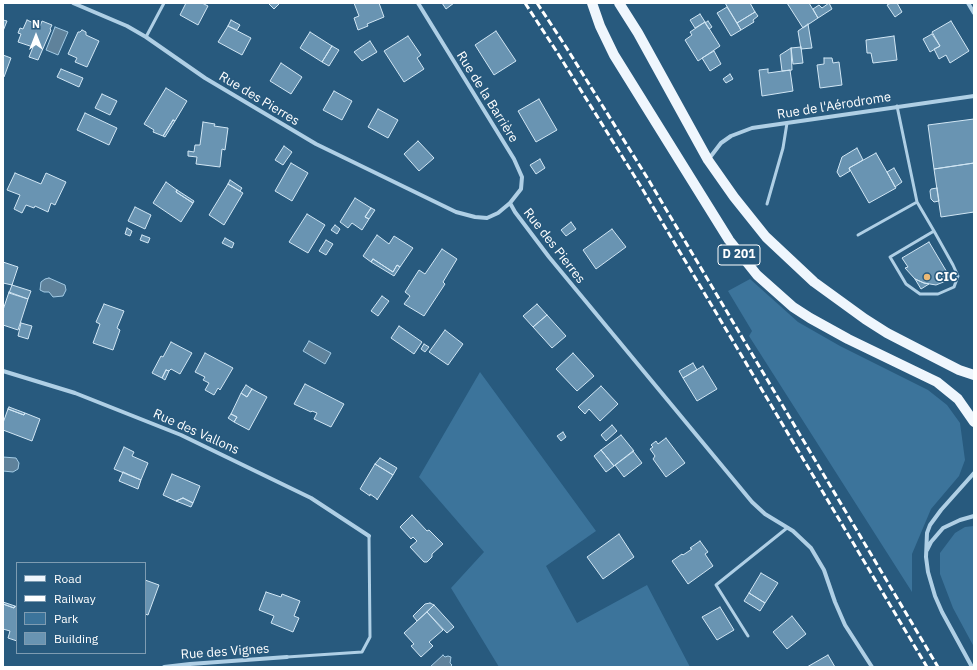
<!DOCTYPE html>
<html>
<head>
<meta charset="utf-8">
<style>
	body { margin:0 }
	#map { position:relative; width:977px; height:670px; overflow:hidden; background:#285a7e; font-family:"IBM Plex Sans",sans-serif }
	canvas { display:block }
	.frame { position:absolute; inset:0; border:4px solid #fff; pointer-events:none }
	.legend { position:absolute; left:16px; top:562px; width:130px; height:92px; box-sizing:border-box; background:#285a7e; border:1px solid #7e9cb2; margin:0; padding:5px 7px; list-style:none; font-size:12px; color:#fff }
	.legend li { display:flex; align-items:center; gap:8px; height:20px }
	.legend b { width:20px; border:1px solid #7e9cb2 }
	.north { position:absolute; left:16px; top:16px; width:40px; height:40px; -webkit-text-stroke:3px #285a7e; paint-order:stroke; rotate:0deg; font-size:11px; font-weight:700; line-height:16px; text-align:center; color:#fff }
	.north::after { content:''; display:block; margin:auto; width:14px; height:18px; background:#fff; clip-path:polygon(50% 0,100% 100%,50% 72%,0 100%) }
</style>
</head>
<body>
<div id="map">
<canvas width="977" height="670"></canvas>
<div class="frame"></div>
<ul class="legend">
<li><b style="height:5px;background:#eff6fd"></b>Road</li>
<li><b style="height:5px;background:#fff"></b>Railway</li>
<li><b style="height:11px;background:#3c749b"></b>Park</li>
<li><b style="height:11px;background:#6994b2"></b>Building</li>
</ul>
<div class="north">N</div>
</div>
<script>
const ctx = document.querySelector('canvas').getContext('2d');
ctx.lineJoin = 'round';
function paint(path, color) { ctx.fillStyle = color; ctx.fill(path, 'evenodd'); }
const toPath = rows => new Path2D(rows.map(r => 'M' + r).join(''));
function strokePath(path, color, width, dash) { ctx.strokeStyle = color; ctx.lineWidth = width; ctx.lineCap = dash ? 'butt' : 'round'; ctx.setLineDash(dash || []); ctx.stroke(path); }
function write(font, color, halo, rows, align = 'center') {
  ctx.font = font + ' "IBM Plex Sans",sans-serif'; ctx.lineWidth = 3; ctx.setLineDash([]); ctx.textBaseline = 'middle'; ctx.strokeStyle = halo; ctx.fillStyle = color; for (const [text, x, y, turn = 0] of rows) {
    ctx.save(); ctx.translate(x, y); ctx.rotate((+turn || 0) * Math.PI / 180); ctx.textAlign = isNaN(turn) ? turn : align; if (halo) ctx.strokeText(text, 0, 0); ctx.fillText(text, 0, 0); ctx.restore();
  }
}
paint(toPath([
	[750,279,798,322,840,346,928,390,947,405,960,423,965,460,959,476,931,509,912,554,912,592,749,336,752,331,728,291],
	[480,372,596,531,546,566,577,623,647,585,690,667,499,667,451,588,484,552,419,477],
	[974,526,974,647,953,608,940,574,940,553,955,533,965,527]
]), '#3c749b');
const water = toPath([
	[55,27,68,32,58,55,46,50,55,27],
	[49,278,65,285,66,290,63,296,53,297,49,292,44,292,40,290,41,282,45,279,49,278],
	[309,341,331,353,325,364,303,351,309,341],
	[3,457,16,458,19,463,18,469,13,472,3,471,3,457],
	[443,655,445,657,448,656,451,657,450,663,452,665,450,667,430,667,443,655]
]);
paint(water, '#5f829b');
strokePath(water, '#a3cbe5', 1);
const building = toPath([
	[186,3,202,3,208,6,198,25,180,15,186,3],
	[270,3,280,3,274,9,269,4,270,3],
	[354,3,379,3,384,17,367,24,368,26,358,30,354,18,359,16,354,3],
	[442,3,454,3,446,9,442,3],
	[725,3,750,3,755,12,737,23,725,3],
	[787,3,809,3,818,18,803,28,787,3],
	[829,3,832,9,818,18,813,9,819,5,822,8,829,3],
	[891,3,897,3,902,12,895,17,887,5,891,3],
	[727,7,741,30,731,36,717,13,727,7],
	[755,12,758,16,753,20,754,22,741,30,737,23,755,12],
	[700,14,705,22,695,28,690,20,700,14],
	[3,20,7,21,3,31,3,20],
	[27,20,40,26,42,21,52,25,50,29,51,30,38,60,29,57,33,47,18,42,21,34,18,33,20,28,23,29,27,20],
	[231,20,240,25,237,30,228,26,231,20],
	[708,21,712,27,709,29,705,23,708,21],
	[951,21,969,51,950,63,946,55,939,59,934,49,940,46,932,32,951,21],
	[705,22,720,46,698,61,685,40,692,35,690,32,705,22],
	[808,24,812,48,801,49,798,31,808,24],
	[228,26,251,38,242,55,218,42,228,26],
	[82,30,86,32,86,35,99,41,87,67,75,62,77,58,68,54,78,32,80,32,82,30],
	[496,31,516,61,494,75,475,45,496,31],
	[310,32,332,46,322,62,300,48,310,32],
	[932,34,940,46,930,52,923,39,932,34],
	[408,36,421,55,417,58,424,69,404,82,384,51,408,36],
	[894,36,897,60,873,63,871,53,867,53,866,40,894,36],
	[370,41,377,52,362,61,354,52,370,41],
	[332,46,339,50,329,66,322,62,332,46],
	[801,47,803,63,793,64,791,48,801,47],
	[791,48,792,70,782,71,780,55,791,48],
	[714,51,721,64,710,71,702,58,714,51],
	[3,55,11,58,4,77,3,77,3,55],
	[824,58,832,58,833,63,839,62,842,85,820,88,817,65,824,64,824,58],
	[281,63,302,77,291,94,270,81,281,63],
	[61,69,83,78,79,87,57,77,61,69],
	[768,69,768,73,790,70,793,91,762,96,759,70,768,69],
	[730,74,733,79,726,83,723,79,730,74],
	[166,88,187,101,175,121,173,120,163,136,153,132,154,130,144,124,166,88],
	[334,91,352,101,342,120,323,110,334,91],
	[102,94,117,101,110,115,95,108,102,94],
	[539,99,557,130,536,142,518,111,539,99],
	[378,109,398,120,388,138,368,127,378,109],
	[85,113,117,128,109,145,77,130,85,113],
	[974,119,974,163,934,169,928,125,974,119],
	[173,120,175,121,165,137,163,136,173,120],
	[203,122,215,124,214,126,228,128,225,150,222,149,220,167,196,164,197,157,188,156,188,151,194,152,195,145,200,145,203,122],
	[418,141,434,158,419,171,404,154,418,141],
	[284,146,292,152,283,165,275,160,284,146],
	[857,148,863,160,849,168,850,171,840,177,837,172,842,157,857,148],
	[876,153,896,188,869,203,849,168,876,153],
	[540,159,545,168,536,174,530,165,540,159],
	[291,163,308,173,292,201,275,191,291,163],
	[974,163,974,212,941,217,934,169,974,163],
	[894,168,902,182,895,187,887,172,894,168],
	[15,173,41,184,46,173,66,182,55,205,51,203,48,212,35,206,34,208,26,205,22,213,14,209,20,195,7,190,15,173],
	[230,180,242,188,240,191,228,184,230,180],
	[166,182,177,190,176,192,193,203,181,222,153,203,166,182],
	[228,184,243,193,224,225,209,215,228,184],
	[937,188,939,201,934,202,931,199,930,191,931,189,937,188],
	[177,190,194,201,193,203,176,192,177,190],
	[355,198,371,208,365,217,369,219,362,230,352,223,348,228,340,222,355,198],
	[135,207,151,215,145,229,128,221,135,207],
	[371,208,375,210,369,219,365,217,371,208],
	[307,214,325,225,308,253,289,242,307,214],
	[571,222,576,229,566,236,561,230,571,222],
	[335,225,340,229,337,234,331,230,335,225],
	[127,228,132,231,130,236,125,234,127,228],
	[612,229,626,247,596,269,583,250,612,229],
	[142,235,150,238,148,243,140,240,142,235],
	[377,235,389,244,394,236,413,248,400,267,397,265,393,272,373,259,371,262,363,256,377,235],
	[225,238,234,243,232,248,222,243,225,238],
	[326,240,333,244,326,255,319,251,326,240],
	[929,242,951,279,936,285,924,283,915,279,905,268,908,267,902,258,929,242],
	[442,249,457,259,443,282,445,284,424,316,404,304,410,296,405,292,419,270,425,274,442,249],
	[373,259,393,272,397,265,400,267,394,276,371,262,373,259],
	[3,262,18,267,12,285,3,283,3,262],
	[915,279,924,283,929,284,921,289,915,279],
	[12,285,31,291,28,299,9,293,12,285],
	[9,292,28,299,18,330,3,325,3,310,9,292],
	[382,296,389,301,378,316,371,311,382,296],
	[104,304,124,311,117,328,120,330,113,350,93,343,100,324,96,322,104,304],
	[537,304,547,315,533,327,523,316,537,304],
	[547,315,566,336,552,348,533,327,547,315],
	[21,323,32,326,28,339,18,336,21,323],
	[399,326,422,342,414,354,391,338,399,326],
	[445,330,463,344,448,365,429,352,445,330],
	[171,342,192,353,180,374,171,369,169,371,166,370,162,378,152,373,161,356,163,357,171,342],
	[424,344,429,347,425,352,421,349,424,344],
	[205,353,233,368,220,390,218,388,214,395,205,390,209,383,203,380,205,377,195,372,205,353],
	[573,353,594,376,577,391,556,369,573,353],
	[693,363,697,370,683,378,679,371,693,363],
	[703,366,717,389,697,401,683,378,703,366],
	[166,370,169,371,165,380,162,378,166,370],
	[305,384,344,404,331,427,314,419,317,413,312,411,311,412,294,404,305,384],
	[246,385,252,389,247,397,241,393,246,385],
	[601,386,618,404,600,421,589,409,585,414,578,407,601,386],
	[252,389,267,397,249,430,234,422,237,417,231,414,241,393,247,397,252,389],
	[9,407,25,413,24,415,8,409,9,407],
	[8,409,24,415,25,413,40,419,32,441,3,430,3,423,8,409],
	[231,414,237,417,234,422,228,418,231,414],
	[612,425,617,431,606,441,601,435,612,425],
	[563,432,566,437,561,441,557,436,563,432],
	[621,435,634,451,614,466,601,450,621,435],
	[666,438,685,463,666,477,653,459,655,456,650,449,653,447,651,445,656,441,658,444,666,438],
	[124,447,134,452,132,456,148,463,141,480,114,469,124,447],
	[601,450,614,466,606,472,594,456,601,450],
	[633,451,642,463,624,477,615,465,633,451],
	[380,458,397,468,393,475,375,464,380,458],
	[375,464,393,475,377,500,377,499,370,494,370,496,360,489,375,464],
	[123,472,141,480,138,489,119,481,123,472],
	[172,474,200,486,193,503,183,498,176,501,163,495,172,474],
	[183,498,193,503,191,507,176,501,183,498],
	[412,515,427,531,429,530,443,544,432,554,432,557,427,562,424,562,410,547,417,541,413,537,411,539,400,527,412,515],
	[619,534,634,557,603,579,587,557,619,534],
	[700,541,708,552,705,554,713,566,688,584,672,561,682,554,683,555,692,549,690,548,700,541],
	[761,573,778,583,765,603,749,593,761,573],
	[145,580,159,585,148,615,145,614,145,580],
	[266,592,281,597,282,594,300,601,294,616,299,618,293,632,271,623,274,616,259,610,266,592],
	[749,593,765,603,760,611,744,601,749,593],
	[3,602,15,606,14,608,3,604,3,602],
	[430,603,434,605,417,621,413,616,425,604,430,603],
	[3,604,14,608,15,606,17,607,17,641,8,638,10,631,3,629,3,604],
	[434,605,454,627,447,633,427,612,434,605],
	[720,607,734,630,717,640,702,617,720,607],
	[427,612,443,630,429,642,433,646,421,657,411,646,414,644,404,633,427,612],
	[792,616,806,634,787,649,773,632,792,616],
	[828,655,835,667,807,667,828,655]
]);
paint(building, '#6994b2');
strokePath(building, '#d1e6f4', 1);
strokePath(toPath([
	[146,37,164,3],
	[897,106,917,202,934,231,953,265,958,276,954,287,938,294,920,294,906,284,890,257,934,231],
	[767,204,783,148,787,123],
	[858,235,917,202],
	[748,636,716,585,787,528],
	[287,657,362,652,370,637,369,536]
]), '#afcfe5', 3);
strokePath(toPath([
	[73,3,127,26,146,37,205,78,316,144,456,212,475,217,487,218,498,213,510,203,521,189,522,177,514,159,418,3],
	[968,3,974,13],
	[708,160,721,143,731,136,752,128,974,96],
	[510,203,515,212,549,257,752,502,765,514,793,531,811,548,824,570,835,602,845,625,872,667],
	[3,371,75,393,181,435,311,498,369,536],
	[927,550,931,542,943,528,960,520,974,516],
	[164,667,190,664,287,657],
	[972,667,942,612,935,596,928,572,926,557,927,533,930,525,941,510,974,473]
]), '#afcfe5', 4);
strokePath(toPath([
	[592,3,600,26,614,55,729,240,757,275,793,307,810,318,848,339,937,382,958,399,974,422],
	[619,3,638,33,708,160,734,197,766,237,814,282,865,319,887,333,918,349,959,370,974,375]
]), '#eff6fd', 10);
strokePath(toPath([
	[525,3,557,52,640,185,927,667],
	[537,3,566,47,648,179,938,667]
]), '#fff', 3, [7, 3]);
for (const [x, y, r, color] of [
	[927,277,4,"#ecb975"]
]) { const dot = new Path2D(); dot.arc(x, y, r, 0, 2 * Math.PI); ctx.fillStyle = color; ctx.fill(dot); strokePath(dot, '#285a7e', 1.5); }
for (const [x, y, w] of [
	[739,255,42]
]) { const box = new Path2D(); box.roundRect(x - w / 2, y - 10, w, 20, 3); ctx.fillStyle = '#285a7e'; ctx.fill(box); strokePath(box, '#fff', 1); }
write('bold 12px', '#fff', null, [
	["D 201",739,255]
]);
write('13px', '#fff', '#285a7e', [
	["Rue de la Barrière",487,97,58],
	["Rue des Pierres",259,99,31],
	["Rue de l'Aérodrome",834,106,-9],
	["Rue des Pierres",554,246,52],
	["Rue des Vallons",196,432,24],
	["Rue des Vignes",225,652,-4]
]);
write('bold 13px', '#fff', '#285a7e', [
	["CIC",935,277]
], 'left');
</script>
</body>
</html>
